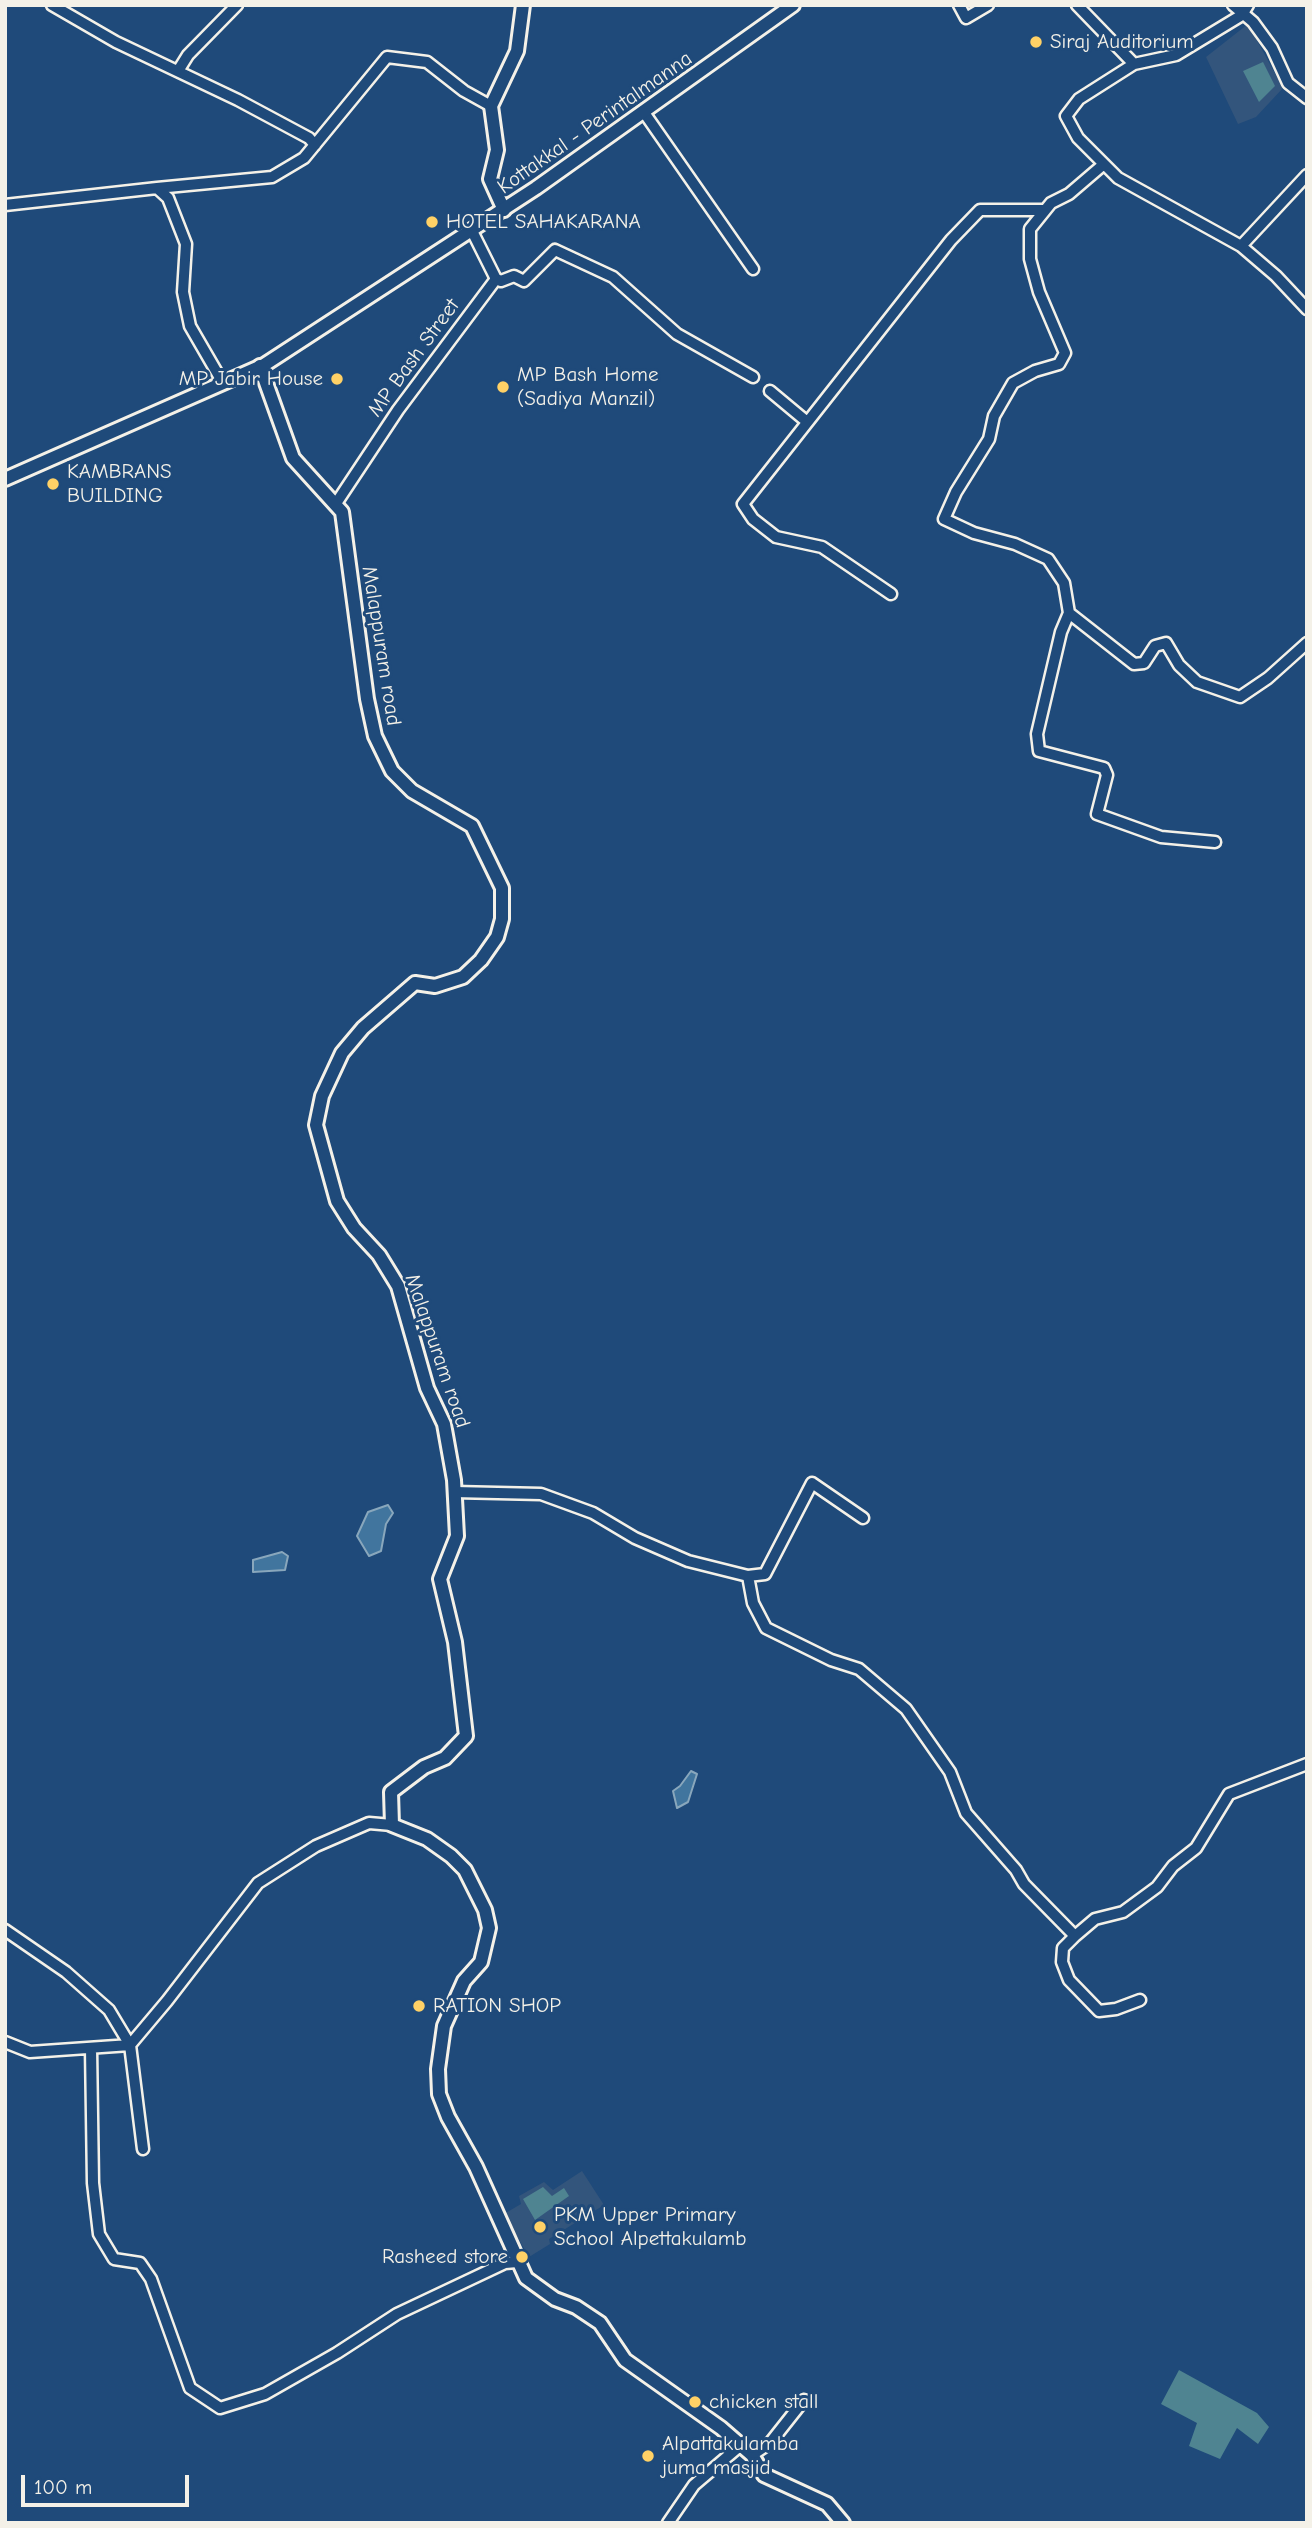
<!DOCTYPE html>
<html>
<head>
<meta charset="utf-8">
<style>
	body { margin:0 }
	#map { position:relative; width:1312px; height:2528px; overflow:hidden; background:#1f4a7a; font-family:"Comic Neue",sans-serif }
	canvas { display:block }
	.frame { position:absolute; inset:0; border:7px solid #f4f1e8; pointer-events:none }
	.scale { position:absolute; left:21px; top:2475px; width:168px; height:32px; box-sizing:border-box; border:4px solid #f4f1e8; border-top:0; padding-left:9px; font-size:21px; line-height:24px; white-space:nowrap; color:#f4f1e8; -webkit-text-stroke:5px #1f4a7a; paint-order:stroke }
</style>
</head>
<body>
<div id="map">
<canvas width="1312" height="2528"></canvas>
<div class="frame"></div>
<div class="scale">100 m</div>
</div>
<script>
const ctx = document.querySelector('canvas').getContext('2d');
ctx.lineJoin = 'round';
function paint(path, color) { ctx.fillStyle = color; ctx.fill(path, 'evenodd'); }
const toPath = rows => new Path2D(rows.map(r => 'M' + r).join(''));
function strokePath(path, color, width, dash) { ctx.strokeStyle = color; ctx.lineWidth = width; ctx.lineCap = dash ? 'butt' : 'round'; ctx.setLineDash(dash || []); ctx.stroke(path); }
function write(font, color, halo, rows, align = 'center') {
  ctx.font = font + ' "Comic Neue",sans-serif'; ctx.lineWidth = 6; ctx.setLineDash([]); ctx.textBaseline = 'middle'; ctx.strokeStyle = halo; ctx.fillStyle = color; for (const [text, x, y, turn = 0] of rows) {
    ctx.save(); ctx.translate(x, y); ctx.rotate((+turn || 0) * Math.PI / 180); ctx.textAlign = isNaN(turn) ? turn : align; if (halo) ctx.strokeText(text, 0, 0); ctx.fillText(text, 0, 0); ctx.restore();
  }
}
paint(toPath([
	[1248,24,1283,88,1256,117,1238,124,1206,57],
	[582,2171,604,2205,549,2239,550,2244,529,2257,504,2214,521,2204,519,2196,544,2182,553,2190]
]), '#33557c');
paint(toPath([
	[1263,62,1275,86,1259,102,1243,71],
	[543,2187,552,2196,564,2188,569,2196,535,2220,523,2199],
	[1179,2370,1257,2413,1269,2427,1258,2444,1237,2428,1220,2459,1189,2446,1197,2423,1161,2404]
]), '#4f8491');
const water = toPath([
	[388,1505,393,1513,386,1524,381,1551,369,1556,357,1536,368,1512,388,1505],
	[282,1552,288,1556,285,1570,253,1572,253,1560,282,1552],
	[691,1771,697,1774,688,1802,677,1808,673,1791,680,1786,691,1771]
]);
paint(water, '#41759e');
strokePath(water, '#89a7bc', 2);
const minor = toPath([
	[52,5,116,42,238,100,309,138,315,145],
	[959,5,966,18,988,5],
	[1077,5,1134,64,1176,55,1242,15,1248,5],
	[1233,5,1253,22,1272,48,1288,83,1307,98],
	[1134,64,1079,99,1066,116,1078,138,1118,178,1241,246],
	[178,71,188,55,237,5],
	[643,111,753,269],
	[1104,164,1069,194,1051,203,1030,229,1030,259,1039,292,1065,353,1059,364,1035,371,1013,383,994,416,989,439,956,492,944,519,974,533,1015,544,1048,559,1064,583,1069,613,1061,632,1037,734,1039,751,1104,768,1107,775,1097,814,1161,837,1215,842],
	[1307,175,1241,246,1276,276,1307,309],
	[157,188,272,177,304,158,387,57,427,62,464,91,491,106],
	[5,205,157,188,168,198,186,244,183,292,190,326,223,383],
	[496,279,501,281,514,276,524,281,555,250,613,277,677,334,753,377],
	[770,391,806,421],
	[335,505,398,410,496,279,472,231],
	[891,594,822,547,776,537,753,519,743,504,951,240,980,210,1045,210],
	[1069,613,1134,664,1144,663,1155,646,1166,643,1179,665,1197,682,1240,697,1268,678,1307,643],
	[454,1492,541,1494,593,1513,635,1538,688,1561,748,1576,753,1603,766,1628,831,1660,859,1669,906,1709,950,1772,966,1813,1016,1870,1024,1884,1075,1936,1095,1919,1123,1912,1157,1887,1173,1866,1196,1848,1229,1794,1307,1764],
	[748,1576,765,1574,812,1483,863,1518],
	[5,1930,66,1972,109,2010,130,2045,30,2052,5,2042],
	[1075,1936,1063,1948,1062,1962,1069,1980,1099,2011,1116,2009,1140,2000],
	[91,2048,93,2183,99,2234,114,2259,140,2263,151,2279,190,2388,220,2408,265,2394,337,2353,397,2314,505,2263,517,2262],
	[143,2149,130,2045,167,2001,258,1883,316,1846,369,1823,392,1825],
	[752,2455,770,2443,804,2400],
	[668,2523,694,2485,741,2445]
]);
const tertiary = toPath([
	[504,210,490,179,497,150,491,106,517,51,523,5],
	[260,366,293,458,342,512,367,699,375,736,392,771,412,791,472,826,502,888,502,919,497,937,481,960,463,977,435,986,415,983,363,1028,342,1053,322,1096,316,1125,337,1201,354,1228,379,1255,398,1286,427,1388,444,1424,454,1480,457,1536,440,1579,455,1642,466,1736,445,1758,424,1767,391,1792,392,1825,427,1839,451,1856,465,1870,485,1910,489,1928,481,1962,464,1981,444,2026,438,2069,439,2094,448,2117,476,2167,526,2278,555,2299,576,2307,600,2323,625,2360,721,2428,752,2455,764,2475,827,2504,843,2523]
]);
const secondary = toPath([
	[5,479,264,365,536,188,793,5]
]);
strokePath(minor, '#f4f1e8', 15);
strokePath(tertiary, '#f4f1e8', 18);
strokePath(secondary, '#f4f1e8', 18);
strokePath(minor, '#1f4a7a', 10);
strokePath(tertiary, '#1f4a7a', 12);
strokePath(secondary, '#1f4a7a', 12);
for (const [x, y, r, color] of [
	[1036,42,7,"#ffd166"],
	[432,222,7,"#ffd166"],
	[337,379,7,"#ffd166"],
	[503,387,7,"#ffd166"],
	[53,484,7,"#ffd166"],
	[419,2006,7,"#ffd166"],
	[540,2227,7,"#ffd166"],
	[522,2257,7,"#ffd166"],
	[695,2402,7,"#ffd166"],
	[648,2456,7,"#ffd166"]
]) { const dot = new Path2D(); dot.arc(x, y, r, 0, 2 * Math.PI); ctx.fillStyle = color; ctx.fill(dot); strokePath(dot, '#1f4a7a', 2.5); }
write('21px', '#f4f1e8', '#1f4a7a', [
	["Siraj Auditorium",1050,42],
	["HOTEL SAHAKARANA",446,222],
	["MP Bash Home",517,375],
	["(Sadiya Manzil)",517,399],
	["MP Jabir House",323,379,"right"],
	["KAMBRANS",67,472],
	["BUILDING",67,496],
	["RATION SHOP",433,2006],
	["PKM Upper Primary",554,2215],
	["School Alpettakulamb",554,2239],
	["Rasheed store",508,2257,"right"],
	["chicken stall",709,2402],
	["Alpattakulamba",662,2444],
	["juma masjid",662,2468]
], 'left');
write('21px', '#f4f1e8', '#1f4a7a', [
	["Kottakkal - Perintalmanna",595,123,-35],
	["MP Bash Street",414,358,-54],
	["Malappuram road",381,646,81],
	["Malappuram road",437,1351,71]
]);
</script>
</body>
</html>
